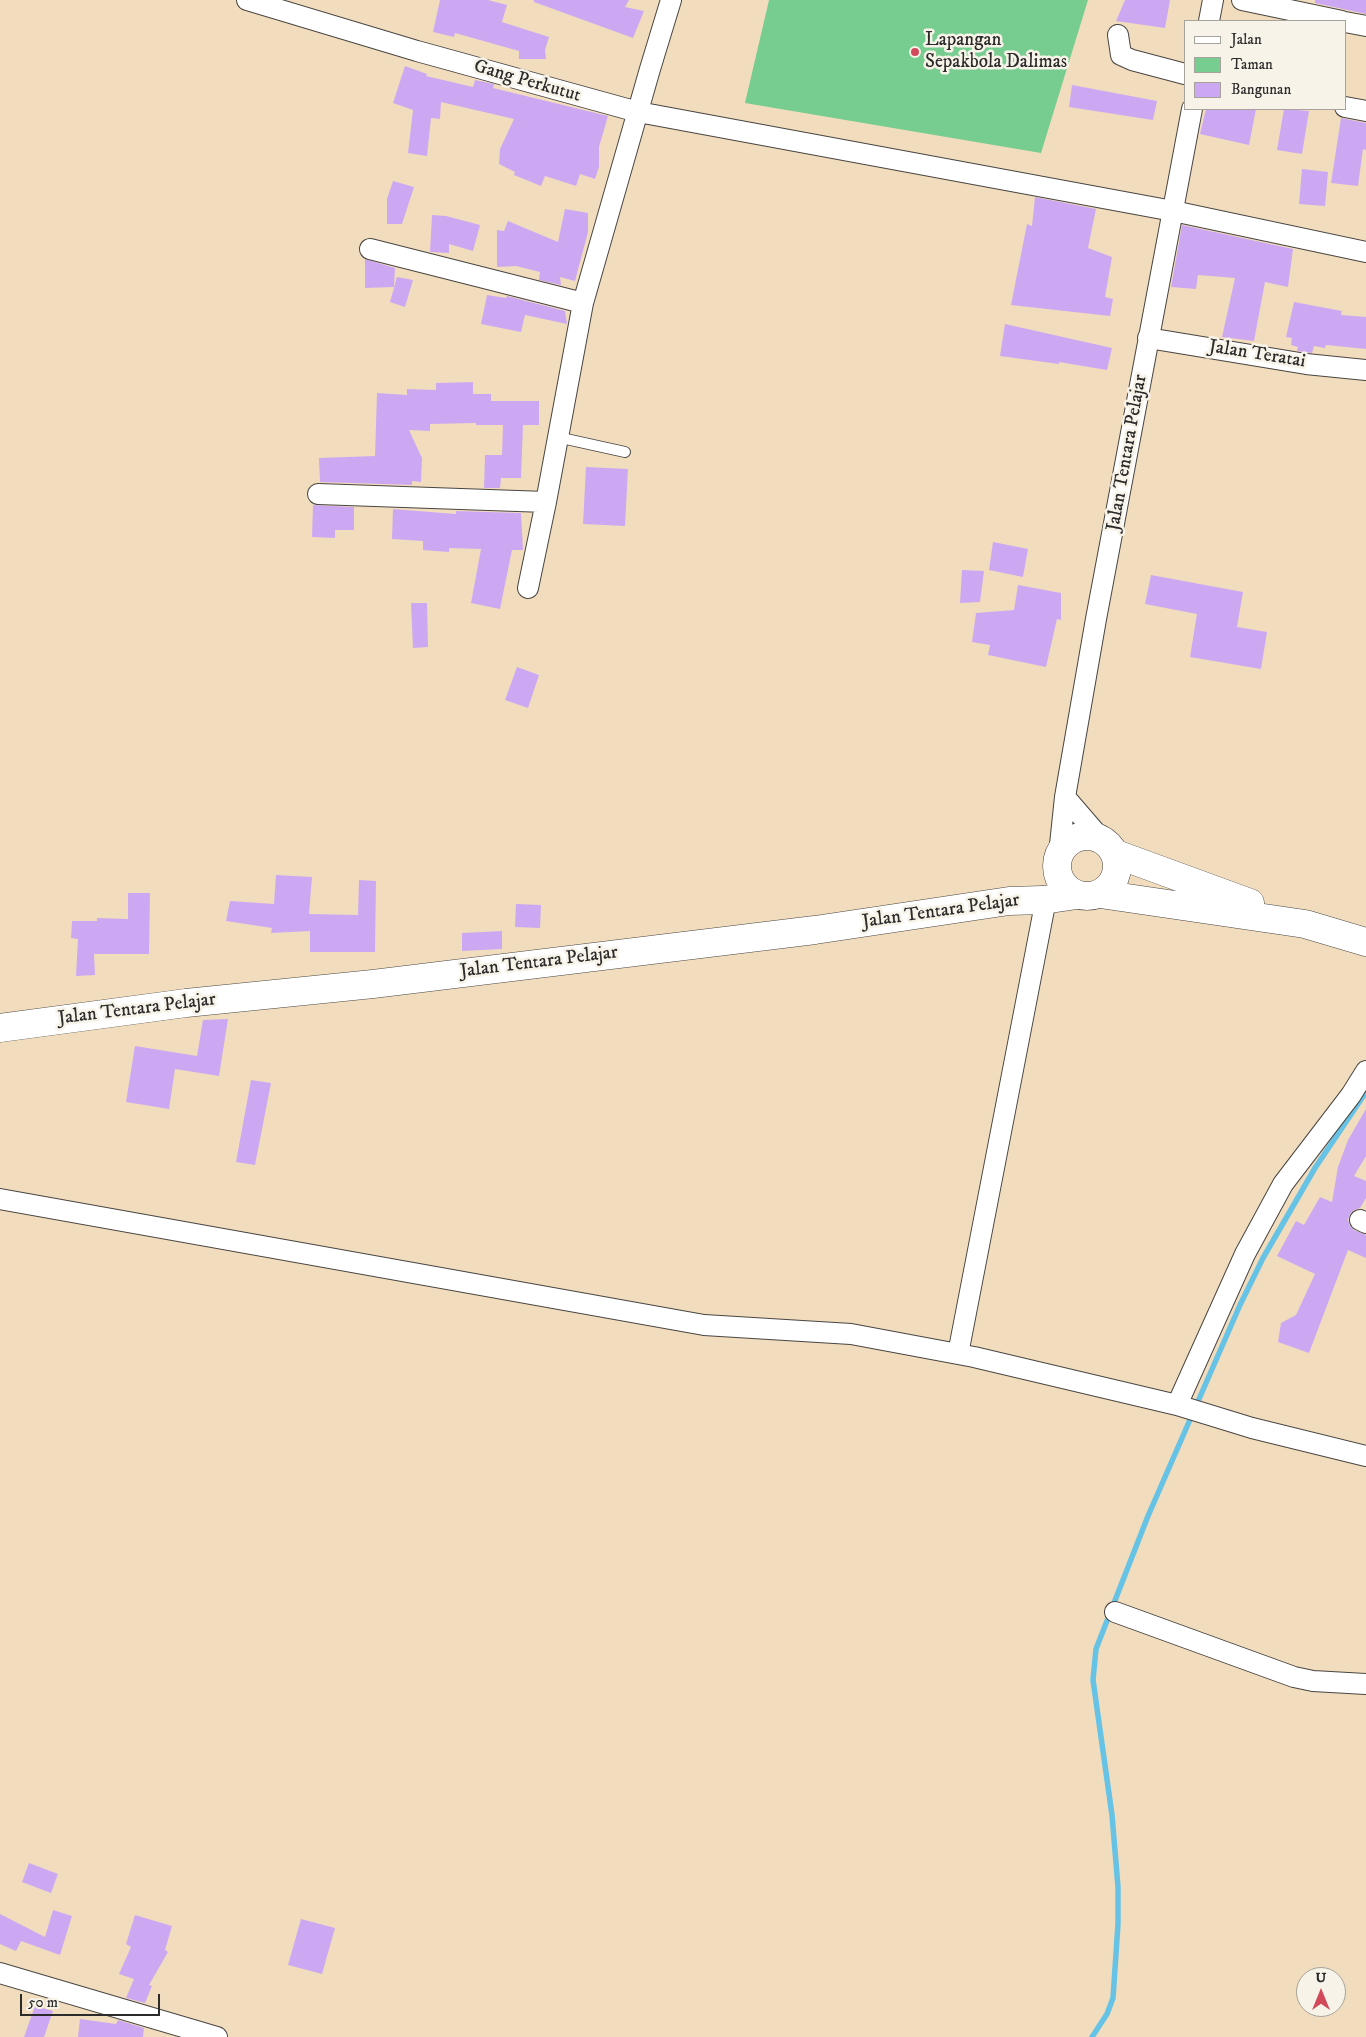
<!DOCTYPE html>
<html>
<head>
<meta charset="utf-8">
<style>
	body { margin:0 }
	#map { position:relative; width:1366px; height:2037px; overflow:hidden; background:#f2dcbe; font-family:"IM FELL DW Pica",serif }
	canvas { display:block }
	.legend { position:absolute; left:1184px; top:20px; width:162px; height:90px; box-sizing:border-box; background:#f7f3e8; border:1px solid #a5a39c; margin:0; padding:6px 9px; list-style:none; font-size:15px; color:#2b2b2b }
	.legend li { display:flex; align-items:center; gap:10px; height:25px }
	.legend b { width:25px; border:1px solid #a5a39c }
	.north { position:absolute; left:1296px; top:1967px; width:50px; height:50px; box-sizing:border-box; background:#f7f3e8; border:1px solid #a5a39c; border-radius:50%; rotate:0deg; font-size:14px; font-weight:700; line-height:20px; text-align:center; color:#2b2b2b }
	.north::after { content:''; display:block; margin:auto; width:18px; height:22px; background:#d1495b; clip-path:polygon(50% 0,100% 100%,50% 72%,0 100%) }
	.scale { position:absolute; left:20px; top:1994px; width:140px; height:22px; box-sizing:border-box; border:2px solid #2b2b2b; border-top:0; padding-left:6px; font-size:15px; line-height:18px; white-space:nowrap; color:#2b2b2b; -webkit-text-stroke:4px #f7f3e8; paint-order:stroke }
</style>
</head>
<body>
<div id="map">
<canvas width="1366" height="2037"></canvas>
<ul class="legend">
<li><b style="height:6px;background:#fff"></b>Jalan</li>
<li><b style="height:14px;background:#77cc90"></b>Taman</li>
<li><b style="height:14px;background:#cda8f2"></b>Bangunan</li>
</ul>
<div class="north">U</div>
<div class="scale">50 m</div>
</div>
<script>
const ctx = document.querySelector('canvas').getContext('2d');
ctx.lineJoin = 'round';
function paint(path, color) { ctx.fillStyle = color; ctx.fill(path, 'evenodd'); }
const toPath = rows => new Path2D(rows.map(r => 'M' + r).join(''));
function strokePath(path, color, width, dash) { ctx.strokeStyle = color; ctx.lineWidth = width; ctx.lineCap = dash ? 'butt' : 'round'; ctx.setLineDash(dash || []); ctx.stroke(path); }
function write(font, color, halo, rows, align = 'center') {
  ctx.font = font + ' "IM FELL DW Pica",serif'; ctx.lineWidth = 5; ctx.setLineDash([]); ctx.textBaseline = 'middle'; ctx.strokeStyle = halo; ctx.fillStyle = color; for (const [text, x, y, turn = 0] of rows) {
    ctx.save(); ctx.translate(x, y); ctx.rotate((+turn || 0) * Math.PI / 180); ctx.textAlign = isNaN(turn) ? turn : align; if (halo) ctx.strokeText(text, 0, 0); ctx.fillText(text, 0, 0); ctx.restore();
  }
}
paint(toPath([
	[769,0,1088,0,1041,153,745,103]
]), '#77cc90');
strokePath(toPath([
	[1092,2037,1107,2014,1113,1998,1118,1924,1118,1887,1112,1815,1093,1680,1096,1649,1148,1516,1240,1305,1263,1258,1315,1168,1366,1092]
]), '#67c3e5', 5.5);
paint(toPath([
	[440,0,488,0,507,5,502,22,549,37,545,50,546,59,519,59,519,51,455,33,454,37,433,32],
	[534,0,629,0,625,7,644,11,633,38,534,2],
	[1125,0,1170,0,1165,28,1116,21],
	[1315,0,1366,0,1366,14,1315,3],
	[405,66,427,74,426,76,473,87,475,80,494,84,493,88,608,116,599,147,599,167,595,179,580,174,576,186,545,176,541,186,514,175,515,172,499,164,500,149,514,119,441,102,440,119,431,118,427,156,408,153,413,110,393,103],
	[1072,85,1157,101,1153,120,1069,107],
	[1206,109,1256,109,1249,145,1200,134],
	[1284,109,1309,111,1302,154,1277,150],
	[1341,118,1366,123,1366,150,1363,149,1358,186,1331,183],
	[1302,169,1328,172,1325,206,1299,204],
	[393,181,414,187,402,224,387,224,387,199],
	[1035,197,1096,209,1088,248,1112,257,1105,297,1113,299,1110,316,1011,305,1027,224,1032,226],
	[565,209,588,213,588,232,575,281,560,277,561,285,539,280,540,272,516,266,497,267,497,230,504,231,508,221,558,242],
	[432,215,446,216,480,225,473,251,449,244,449,253,430,252],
	[1182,225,1293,249,1288,287,1265,282,1254,341,1222,337,1235,278,1198,275,1196,289,1171,287],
	[365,259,395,268,394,287,365,288],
	[397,277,413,280,405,307,390,302],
	[487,295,506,298,507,296,565,311,567,324,525,315,521,332,481,324],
	[1294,302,1342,311,1341,315,1366,317,1366,349,1326,345,1325,348,1314,346,1312,353,1297,351,1298,347,1291,345,1292,338,1286,337],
	[1005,324,1112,348,1107,370,1059,362,1059,364,1000,356],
	[473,382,473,394,491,394,491,401,539,401,539,425,523,425,521,478,501,478,500,488,484,488,485,455,502,455,503,425,476,425,476,423,430,424,430,431,409,430,422,458,421,482,412,481,412,485,320,482,319,458,375,456,377,393,407,395,407,389,436,390,436,383],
	[586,467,628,469,625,526,583,524],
	[313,505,354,507,354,530,335,530,335,538,312,537],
	[393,509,456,514,456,511,521,513,523,550,512,550,500,609,471,603,481,549,449,548,449,552,423,550,423,541,392,539],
	[993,542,1028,549,1023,577,989,570],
	[962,570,984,571,980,602,960,603],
	[1151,575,1243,592,1237,627,1267,632,1261,669,1190,657,1197,614,1145,604],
	[1018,585,1061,593,1061,620,1057,619,1046,667,988,655,990,645,972,642,976,613,1014,610],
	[411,603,427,603,428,647,413,648],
	[517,667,539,675,528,708,505,700],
	[276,875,312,877,309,914,358,915,359,880,376,881,375,952,310,952,310,931,271,933,272,928,226,921,230,901,274,904],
	[128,893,150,893,149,954,94,954,95,975,76,976,78,939,71,938,72,921,97,921,97,918,128,919],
	[516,904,541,905,540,928,515,927],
	[502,931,502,949,462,951,462,933],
	[228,1019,219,1076,175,1069,169,1109,126,1102,135,1046,197,1056,203,1020],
	[251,1080,271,1083,255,1165,236,1162],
	[1366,1109,1366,1156,1354,1176,1366,1181,1366,1198,1360,1208,1354,1210,1350,1214,1348,1220,1350,1226,1354,1230,1366,1235,1366,1258,1348,1250,1309,1353,1278,1342,1281,1323,1296,1315,1315,1274,1277,1256,1296,1221,1304,1225,1320,1197,1332,1202,1338,1167,1348,1140],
	[29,1863,58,1874,51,1893,22,1882],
	[53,1910,72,1916,60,1955,21,1941,16,1951,0,1944,0,1914,45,1937],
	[135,1915,172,1926,165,1950,168,1952,149,1985,152,1986,145,2003,126,1998,134,1979,119,1974,131,1947,126,1944],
	[301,1919,335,1928,322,1974,288,1965],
	[35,2006,53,2011,44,2037,24,2037],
	[80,2019,116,2024,118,2020,144,2028,143,2037,78,2037]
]), '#cda8f2');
const service = toPath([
	[557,437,625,452]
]);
const minor = toPath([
	[247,0,417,51,638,112,1173,211,1366,252],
	[1242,0,1342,21],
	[1209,21,1213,0],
	[1345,22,1366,26],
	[1118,35,1121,55,1132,60,1185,74],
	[1345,107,1366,111],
	[370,249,583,303],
	[1148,338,1306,364,1366,370],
	[318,494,546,502,583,303,650,69,671,0],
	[528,588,546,502],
	[1065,797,1102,840],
	[1059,854,1065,797,1096,619,1192,109],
	[0,1199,704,1325,851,1334,974,1357,1177,1405,1252,1428,1366,1456],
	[1360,1220,1366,1223],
	[958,1354,1046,899],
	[1177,1405,1245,1254,1283,1184,1351,1095,1366,1071],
	[1115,1612,1294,1677,1313,1681,1366,1684],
	[0,1973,217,2037]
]);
const trunk = toPath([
	'1057 866a30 30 0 1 1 60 0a30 30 0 1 1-60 0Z',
	[1116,854,1250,903],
	[1100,894,1305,924,1366,942],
	[0,1028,186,1003,373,984,815,930,1009,901,1043,900,1077,895]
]);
strokePath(service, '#494641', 12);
strokePath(minor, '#494641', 22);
strokePath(trunk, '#494641', 29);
strokePath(service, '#fff', 10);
strokePath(minor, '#fff', 20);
strokePath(trunk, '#fff', 28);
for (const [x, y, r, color] of [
	[915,52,5,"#d1495b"]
]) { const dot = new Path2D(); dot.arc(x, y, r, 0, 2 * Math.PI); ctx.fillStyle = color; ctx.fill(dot); strokePath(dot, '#f7f3e8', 2); }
write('19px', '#2b2b2b', '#f7f3e8', [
	["Lapangan",925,41],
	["Sepakbola Dalimas",925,63]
], 'left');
write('19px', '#2b2b2b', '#f7f3e8', [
	["Gang Perkutut",527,82,16],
	["Jalan Teratai",1257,355,9],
	["Jalan Tentara Pelajar",1128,453,-80],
	["Jalan Tentara Pelajar",941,912,-8],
	["Jalan Tentara Pelajar",539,963,-7],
	["Jalan Tentara Pelajar",137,1010,-7]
]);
</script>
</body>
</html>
